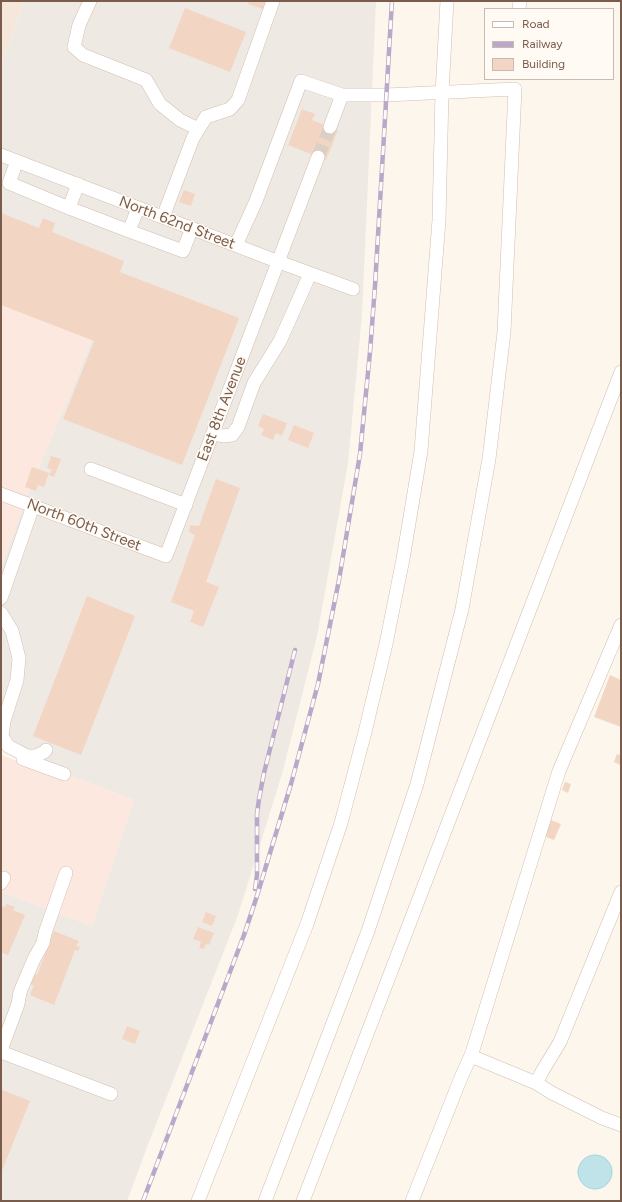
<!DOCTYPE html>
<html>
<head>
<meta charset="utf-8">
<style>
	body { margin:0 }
	#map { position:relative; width:622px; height:1202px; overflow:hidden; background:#fdf6ec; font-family:Figtree,sans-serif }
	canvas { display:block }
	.frame { position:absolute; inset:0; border:2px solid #7a5c4d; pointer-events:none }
	.legend { position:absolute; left:484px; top:8px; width:130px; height:72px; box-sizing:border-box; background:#fffaf3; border:1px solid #cabbb1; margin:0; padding:5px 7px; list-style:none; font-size:12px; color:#7a5c4d }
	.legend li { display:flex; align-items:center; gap:8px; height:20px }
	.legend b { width:20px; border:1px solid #cabbb1 }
</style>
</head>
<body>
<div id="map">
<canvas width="622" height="1202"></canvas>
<div class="frame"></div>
<ul class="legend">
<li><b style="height:5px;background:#fff"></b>Road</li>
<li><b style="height:5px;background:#b9a8c9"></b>Railway</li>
<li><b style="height:11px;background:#f3d5c3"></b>Building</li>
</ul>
</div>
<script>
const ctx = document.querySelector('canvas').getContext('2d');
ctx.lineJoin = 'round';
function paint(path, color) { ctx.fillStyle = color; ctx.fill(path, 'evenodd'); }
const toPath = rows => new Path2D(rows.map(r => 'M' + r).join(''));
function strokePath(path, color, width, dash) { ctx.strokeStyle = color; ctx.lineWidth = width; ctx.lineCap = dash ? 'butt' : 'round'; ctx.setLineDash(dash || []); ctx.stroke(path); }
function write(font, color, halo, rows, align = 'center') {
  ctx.font = font + ' Figtree,sans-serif'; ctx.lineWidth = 3; ctx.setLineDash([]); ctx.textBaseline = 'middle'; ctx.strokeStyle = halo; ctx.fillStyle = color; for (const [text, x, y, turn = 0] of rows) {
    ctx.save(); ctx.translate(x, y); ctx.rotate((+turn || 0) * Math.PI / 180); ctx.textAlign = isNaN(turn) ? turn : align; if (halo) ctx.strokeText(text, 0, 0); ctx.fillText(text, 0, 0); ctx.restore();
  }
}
paint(toPath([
	[1,1,24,1,1,67]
]), '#f5e8da');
paint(toPath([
	[1,304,92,336,72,389,26,498,1,488],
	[1,499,23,507,1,568],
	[1,755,67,780,69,775,134,800,92,926,1,892]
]), '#fde8e0');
paint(toPath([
	[24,1,376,1,362,315,348,463,317,636,282,774,238,915,149,1142,127,1201,1,1201,1,1058,114,1100,118,1092,1,1047,1,892,92,926,134,800,69,775,70,771,1,745,1,568,23,507,169,562,282,268,356,295,359,287,280,258,1,149,1,67],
	[1,160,272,265,163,550,26,498,72,389,92,337,1,304]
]), '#efe9e4');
const water = toPath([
	'578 1172a17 17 0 1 1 34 0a17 17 0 1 1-34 0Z'
]);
paint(water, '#bfe3e8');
strokePath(water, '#a5d3da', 1);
paint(toPath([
	[249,1,266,1,263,9,248,4],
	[185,8,246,32,230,72,169,48],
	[302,109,315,114,312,120,338,130,326,160,288,145],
	[184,190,195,194,191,206,179,202],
	[1,213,39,228,43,218,55,223,52,232,124,261,120,272,239,318,182,465,63,419,94,341,1,305],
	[263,414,287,423,282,436,276,433,273,440,261,435,264,429,258,426],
	[294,425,314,433,308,448,288,440],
	[51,456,61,459,54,477,49,475,52,470,47,468],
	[32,467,49,473,44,487,38,485,36,491,25,487],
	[216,479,240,488,206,582,219,587,203,627,190,622,194,611,171,602,195,535,189,532,190,525,199,526],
	[87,596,135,616,81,755,33,736],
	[610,675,621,680,621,727,594,717],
	[617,754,621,755,620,765,614,762],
	[565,782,571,784,568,793,562,790],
	[551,820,561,824,554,840,544,836],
	[7,904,15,907,13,910,25,915,8,955,1,952,1,906,5,907],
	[206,912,216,916,212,926,202,922],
	[198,927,214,933,209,945,206,944,204,949,199,948,201,942,193,939],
	[54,931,79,941,76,946,80,947,78,951,75,950,54,1005,30,995,34,985,29,984,33,973,37,975],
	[127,1026,140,1031,135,1044,122,1039],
	[2,1090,30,1101,1,1173,1,1093]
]), '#f3d5c3');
strokePath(toPath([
	[318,157,330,127]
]), '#dcd0c4', 13, [13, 6]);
const minor = toPath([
	[90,1,79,25,74,47,83,55,146,80,160,104,180,120,198,129],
	[519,9,520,1],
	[1,155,279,262,353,289],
	[17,161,9,183,69,208],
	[78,184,69,208,129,231],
	[138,208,129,231,183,251,192,228],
	[163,217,193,138,206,117,230,109,238,100,273,1],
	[236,245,256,201,301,81,342,95],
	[213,434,223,436,232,435,238,427,254,383,280,341,310,274],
	[91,469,186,505],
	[1,494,166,556,318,157],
	[1,598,33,506],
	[1,613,12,631,19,658,17,680,4,721,2,736,8,746,27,756,36,756,44,752,46,750],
	[23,759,64,774],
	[1,883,4,878],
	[621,892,560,1042,543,1070,536,1083,552,1093,602,1118,621,1125],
	[1,1050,18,1004,20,992,34,959,43,943,45,933,66,873],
	[1,1052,111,1094],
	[471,1056,536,1083],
	[198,1201,307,924,341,823,365,732,386,644,403,559,421,451,439,220,442,93,447,1],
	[265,1201,368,931,417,784,462,609,489,459,504,332,515,89,386,95,342,95,330,127],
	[303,1201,621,372],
	[412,1201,460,1080,472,1053,559,771,621,625]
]);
strokePath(minor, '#d1beb0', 14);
strokePath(minor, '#fff', 13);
const rail = toPath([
	[255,889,257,875,257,814,259,799,264,773,295,650],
	[143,1201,244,935,256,899,291,784,318,684,339,580,360,454,370,352,375,286,392,1]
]);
strokePath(rail, '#b9a8c9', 4.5);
strokePath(rail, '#fffaf3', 3, [9]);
write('15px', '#7a5c4d', '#fffaf3', [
	["North 62nd Street",177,223,21],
	["East 8th Avenue",222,409,-69],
	["North 60th Street",84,525,21]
]);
</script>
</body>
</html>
